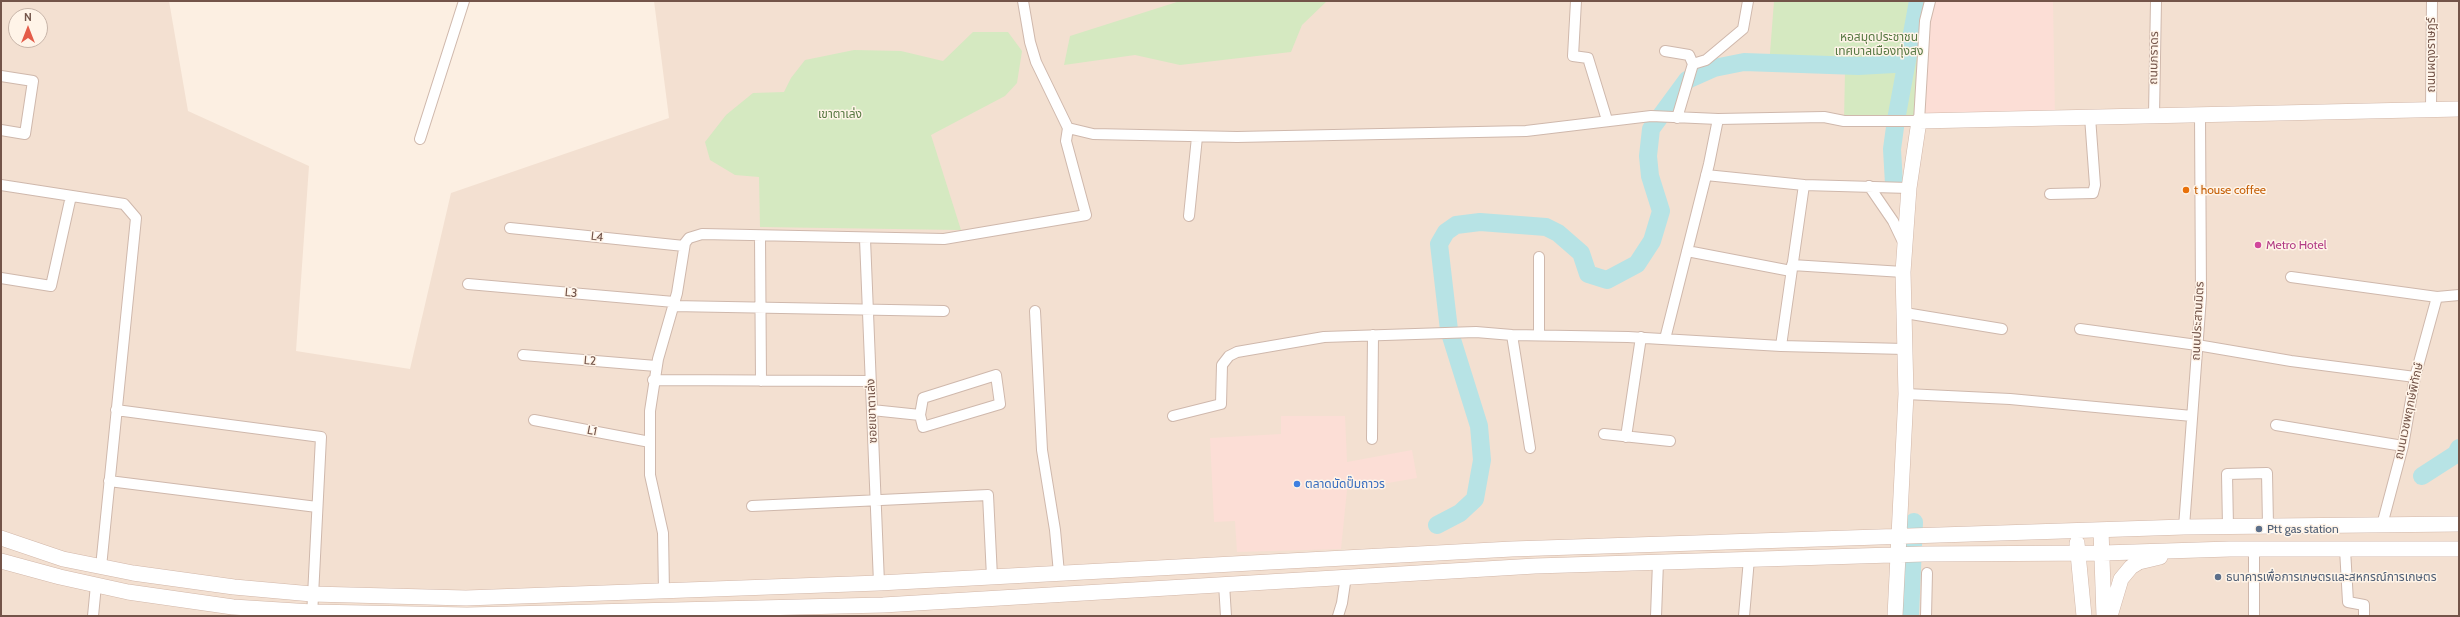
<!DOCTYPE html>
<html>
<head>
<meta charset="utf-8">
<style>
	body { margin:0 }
	#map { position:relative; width:2460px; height:617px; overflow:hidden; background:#fcefe2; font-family:Cabin,sans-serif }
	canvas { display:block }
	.frame { position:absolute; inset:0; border:2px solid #735449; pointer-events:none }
	.north { position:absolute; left:8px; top:8px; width:40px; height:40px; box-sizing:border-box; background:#fff4e8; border:1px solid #c7b4a8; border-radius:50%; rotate:0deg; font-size:11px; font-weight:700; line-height:16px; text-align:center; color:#735449 }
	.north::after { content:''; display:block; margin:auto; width:14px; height:18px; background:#e45c49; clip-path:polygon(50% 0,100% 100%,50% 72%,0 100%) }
</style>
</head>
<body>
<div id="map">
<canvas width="2460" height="617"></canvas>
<div class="frame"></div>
<div class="north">N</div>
</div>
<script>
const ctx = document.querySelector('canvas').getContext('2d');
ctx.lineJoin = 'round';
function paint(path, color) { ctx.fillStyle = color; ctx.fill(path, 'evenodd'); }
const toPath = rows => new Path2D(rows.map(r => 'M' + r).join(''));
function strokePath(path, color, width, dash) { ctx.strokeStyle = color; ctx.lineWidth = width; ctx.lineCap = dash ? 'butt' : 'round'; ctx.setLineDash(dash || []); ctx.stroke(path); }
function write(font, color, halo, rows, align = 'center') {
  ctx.font = font + ' Cabin,"Noto Sans Thai",sans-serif'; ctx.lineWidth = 3; ctx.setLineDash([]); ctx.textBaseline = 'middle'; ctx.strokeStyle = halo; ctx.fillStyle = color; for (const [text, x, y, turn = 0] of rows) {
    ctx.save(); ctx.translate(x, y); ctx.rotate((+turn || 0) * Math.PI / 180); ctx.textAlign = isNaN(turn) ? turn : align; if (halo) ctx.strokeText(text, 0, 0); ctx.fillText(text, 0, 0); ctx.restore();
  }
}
paint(toPath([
	[1,1,169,1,188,111,309,166,296,351,410,369,451,193,669,118,654,1,2459,1,2459,616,1,616],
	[16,16,40,16,40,40,16,40]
]), '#f3e0d1');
paint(toPath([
	[1930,1,2053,1,2055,118,1919,121],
	[1281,416,1345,416,1347,462,1412,450,1417,478,1347,490,1341,549,1237,552,1235,521,1214,522,1210,438,1281,434]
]), '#fcded6');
paint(toPath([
	[1180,1,1327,1,1302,25,1291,52,1180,65,1135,55,1064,65,1070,36],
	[1774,1,1930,1,1919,121,1844,121,1845,71,1769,66],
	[973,32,1008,32,1022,51,1017,83,1005,96,931,135,961,230,760,227,759,177,735,175,710,160,705,142,726,115,753,93,784,92,791,78,805,60,854,50,901,51,943,61]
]), '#d5e9c1');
strokePath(toPath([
	[1894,184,1892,149,1896,120,1918,1],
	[2422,476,2456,454,2459,448],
	[1437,525,1460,513,1475,499,1482,460,1479,426,1449,330,1439,244,1446,232,1456,225,1480,222,1546,227,1558,233,1581,253,1588,274,1607,280,1637,264,1652,241,1661,211,1650,176,1648,156,1651,129,1687,80,1714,68,1744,62,1858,66,1894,64,1906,60],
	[1910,616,1914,522]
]), '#b7e3e5', 18);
const street = toPath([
	[1023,1,1030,42,1036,62,1068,128,1093,134,1237,137,1526,131,1651,116,1718,119,1824,117,1844,121,1919,121,1925,21,1930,1],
	[1576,1,1573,56,1588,58,1607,120],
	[1665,51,1689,55,1693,64],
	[1,76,33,81,25,134,1,130],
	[2431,109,2432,1],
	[2154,115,2156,1],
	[1677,118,1693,64,1706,60,1743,29,1748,1],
	[420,139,464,1],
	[1706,175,1804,185,1909,188],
	[1,185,124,204,136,218,101,567],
	[1869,186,1893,221,1904,244],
	[2050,194,2093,193,2095,185,2090,117],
	[1189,216,1197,137],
	[510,228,684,246],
	[760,236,761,381],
	[865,239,879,583],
	[1687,251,1791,271],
	[1539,257,1539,335],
	[1792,265,1903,272],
	[2291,277,2437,297,2459,295],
	[1,278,51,286,71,196],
	[468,284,674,302],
	[673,306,944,311],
	[1035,311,1042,450,1055,530,1059,573],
	[1905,313,2002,329],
	[2080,329,2197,345,2291,361,2415,377],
	[1512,335,1530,448],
	[1665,339,1709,164,1718,119],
	[1781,346,1804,185],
	[523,355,656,366],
	[653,380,871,381],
	[1906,394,2010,399,2192,416],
	[116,410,321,437,312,616],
	[872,410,920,415,923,427,1000,404,996,375,923,398,920,415],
	[1173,416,1221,404,1222,365,1229,356,1237,352,1324,337,1476,332,1512,335,1628,337,1781,346,1905,349],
	[534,420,650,442],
	[2276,425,2403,446],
	[1604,434,1670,441],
	[1626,437,1641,337],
	[1372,439,1373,335],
	[109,481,317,507],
	[752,506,988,495,992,577],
	[2382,525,2403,446,2415,377,2437,297],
	[2184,527,2201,297,2200,114],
	[2228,527,2227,474,2267,473,2268,525],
	[2254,549,2254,616],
	[2345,549,2348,602,2364,605,2364,616],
	[1224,584,1226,616],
	[664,592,663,533,650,475,650,411,658,359,677,293,685,243,689,238,702,234,944,239,1086,215,1066,141,1068,128],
	[93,616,96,585],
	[1338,616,1342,603,1346,576],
	[1656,616,1658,562],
	[1744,616,1749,559],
	[1926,616,1927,573]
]);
const secondary = toPath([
	[2101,530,2104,616],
	[1,538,63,559,133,573,234,587,312,594,466,598,879,583,1512,549,2184,527,2459,524],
	[2077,543,2084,616],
	[1,561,60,577,128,592,233,607,312,612,467,615,883,605,1535,566,1924,554,2103,553,2230,549,2459,549],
	[1895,616,1906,394,1903,272,1909,188,1919,121,2459,109],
	[2110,616,2121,579,2131,567,2139,562,2160,557]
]);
strokePath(street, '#cfb8ac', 12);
strokePath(secondary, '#d2b7a9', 16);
strokePath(street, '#fff', 10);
strokePath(secondary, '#fff', 15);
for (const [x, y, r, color] of [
	[2186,190,4,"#e8710a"],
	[2258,245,4,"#d1479c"],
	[1297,484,4,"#3f7fe0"],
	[2259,529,4,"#5c6f8a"],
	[2218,577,4,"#5c6f8a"]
]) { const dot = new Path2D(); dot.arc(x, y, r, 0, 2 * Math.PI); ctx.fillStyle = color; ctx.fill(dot); strokePath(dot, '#fff4e8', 1.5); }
write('12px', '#577842', '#fff4e8', [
	["หอสมุดประชาชน",1879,37],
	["เทศบาลเมืองทุ่งสง",1879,51],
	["เขาตาเล่ง",840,114]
]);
write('12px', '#735449', '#fff4e8', [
	["ถนนผดุงราษฎร์",2431,55,-90],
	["ถนนภราดร",2154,58,-89],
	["L4",597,237,6],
	["L3",571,293,5],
	["ถนนประสานมิตร",2198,321,-87],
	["L2",590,361,5],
	["ซอยเขาตาเล่ง",872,411,-92],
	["ถนนเวชพฤกษ์พิทักษ์",2409,411,-78],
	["L1",592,431,11]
]);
write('12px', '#c56008', '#fff4e8', [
	["t house coffee",2194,190]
], 'left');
write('12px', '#b23c85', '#fff4e8', [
	["Metro Hotel",2266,245]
], 'left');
write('12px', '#366cbe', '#fff4e8', [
	["ตลาดนัดปั๊มถาวร",1305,484]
], 'left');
write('12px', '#4e5e75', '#fff4e8', [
	["Ptt gas station",2267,529],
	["ธนาคารเพื่อการเกษตรและสหกรณ์การเกษตร",2226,577]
], 'left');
</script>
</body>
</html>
